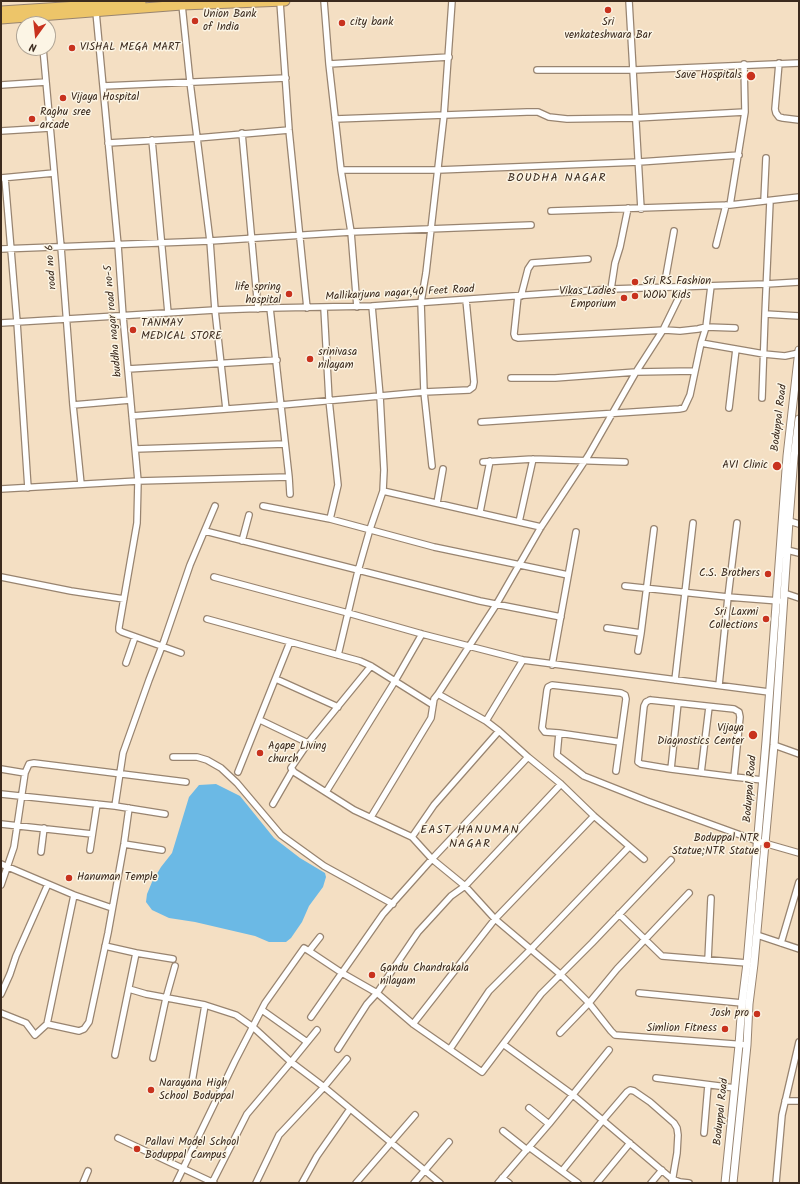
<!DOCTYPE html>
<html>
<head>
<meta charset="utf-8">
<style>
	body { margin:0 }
	#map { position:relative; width:800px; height:1184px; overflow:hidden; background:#f4dfc3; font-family:Kalam,sans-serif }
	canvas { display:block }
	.frame { position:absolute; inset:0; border:2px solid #3b2a1e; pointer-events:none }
	.north { position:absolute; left:16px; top:16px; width:40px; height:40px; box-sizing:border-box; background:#fcf5e5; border:1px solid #afa495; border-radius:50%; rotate:195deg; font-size:11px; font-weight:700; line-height:16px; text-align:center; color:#3b2a1e }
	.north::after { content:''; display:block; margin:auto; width:14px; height:18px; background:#c8321e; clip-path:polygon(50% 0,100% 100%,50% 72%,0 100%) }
</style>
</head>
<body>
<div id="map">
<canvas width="800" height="1184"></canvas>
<div class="frame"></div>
<div class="north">N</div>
</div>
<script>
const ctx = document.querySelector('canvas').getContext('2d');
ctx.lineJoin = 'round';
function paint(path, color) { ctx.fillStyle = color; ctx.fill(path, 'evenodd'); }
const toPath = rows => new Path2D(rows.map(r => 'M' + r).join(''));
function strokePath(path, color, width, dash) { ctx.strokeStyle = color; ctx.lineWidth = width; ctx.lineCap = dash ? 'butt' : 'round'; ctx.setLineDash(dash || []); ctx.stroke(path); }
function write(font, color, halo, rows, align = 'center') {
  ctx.font = font + ' Kalam,sans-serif'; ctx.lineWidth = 3; ctx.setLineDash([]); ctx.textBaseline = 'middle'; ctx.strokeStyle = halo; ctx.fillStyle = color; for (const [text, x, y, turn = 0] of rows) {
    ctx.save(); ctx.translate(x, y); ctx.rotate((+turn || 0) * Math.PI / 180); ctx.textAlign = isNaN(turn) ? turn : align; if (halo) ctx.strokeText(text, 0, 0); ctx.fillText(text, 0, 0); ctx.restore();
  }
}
paint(toPath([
	[216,784,240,796,274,838,300,858,325,873,326,877,323,887,309,906,302,922,291,938,286,942,269,942,255,936,195,922,169,918,152,910,146,902,147,894,152,882,161,867,172,853,189,797,199,785]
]), '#6bb9e5');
const minor = toPath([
	[324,1,329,64,341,170,351,232,357,307],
	[629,1,641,209],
	[280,2,289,130,307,308],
	[182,5,190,82,210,241,215,310,226,409],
	[96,12,118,245,123,316,138,481,137,523,119,627,119,630,122,632,181,653],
	[43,48,61,247,73,405,81,484],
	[779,63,775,109,776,113,779,117,783,118,799,120],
	[329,64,449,57],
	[537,70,634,70,799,63],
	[1,85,46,82],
	[103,86,286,78],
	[335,119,527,112,538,112,549,117,567,119,636,118,745,112],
	[1,131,50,128],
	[242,133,258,309],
	[152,140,168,313],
	[108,143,197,138,289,130],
	[341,170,438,170,639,162,739,155],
	[1,178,54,173],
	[5,178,17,322,28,488],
	[764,201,766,158],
	[730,205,745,112,744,64],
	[551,211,730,205,799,197],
	[716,245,726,205],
	[1,249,210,241,351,232,531,225],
	[664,287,674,231],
	[611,289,615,263,620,247,628,208],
	[518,296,514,334,515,337,518,338,665,330,680,331,698,329,706,327,735,328],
	[521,296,528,269,532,263,588,259],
	[270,308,289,477],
	[324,308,329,400,338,485,330,519],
	[765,314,770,201],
	[1,323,215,310,270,308,372,306,611,289,766,284,799,282],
	[701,343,764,354,785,356,799,353],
	[128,369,277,360],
	[511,378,555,378,636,372,695,371],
	[762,398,765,314,799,316],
	[73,405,130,400],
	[729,408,736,349],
	[132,416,281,405,424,392,469,390,473,387,474,382,466,300],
	[481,422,679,409,684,408,690,395,701,343,706,327,711,286],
	[135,449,285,444],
	[483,462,533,459,625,462],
	[432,466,424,392,421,302,426,273,444,115,452,1],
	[1,489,138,481,289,477,290,494],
	[383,491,541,527],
	[437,503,443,469],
	[263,506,330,519,434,547,568,575],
	[480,512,490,461],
	[789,521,799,524],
	[519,522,533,459],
	[205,531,480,601,561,617],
	[242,541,249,515],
	[787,550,799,553],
	[1,577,71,591,124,599],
	[214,577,348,613,422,634,523,660,769,692],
	[625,586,728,597,779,601],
	[784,593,799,598],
	[207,619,360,661,371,666,433,705],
	[607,628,641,633,654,529],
	[638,651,641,633],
	[338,655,358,571,370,529,383,491,384,470,380,396,372,306],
	[126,663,135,637],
	[552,665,576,532],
	[371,666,308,743,291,768,294,772,354,810,412,837],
	[276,679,338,707],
	[675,680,693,523],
	[719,685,728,597,737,523],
	[650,700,734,709,739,712,740,717,734,777,671,769,641,764,638,762,644,706,646,702,650,700],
	[260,720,308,743],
	[486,721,523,660],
	[499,731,434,805,412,837,432,859,465,886,495,919,560,974,589,1003,611,1031,615,1035,747,1045],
	[559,733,620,742],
	[774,745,799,754],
	[173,757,197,757,207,760,221,768,237,783,281,835,324,866,393,904],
	[1,769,25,773,29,764,34,763,186,782],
	[671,769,678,703],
	[616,771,626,699,625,695,621,693,552,685,548,687,547,690,542,728,545,732,559,733,557,755,584,776,647,801,757,841,799,853],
	[238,772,290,642],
	[701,773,709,707],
	[734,777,763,780],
	[326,792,395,681,422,634],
	[1,794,115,806,165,814],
	[273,804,292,771],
	[115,806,123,753,149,680,164,641,190,565,215,506],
	[371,817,431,718,434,699,438,694],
	[1,824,92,834],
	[124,844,162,850],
	[90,850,97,804],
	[41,852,44,828],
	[644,859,594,816,561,784,528,757,499,731,486,721,438,694,496,605,541,527,588,456,636,372,663,330,684,287],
	[1,864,74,895,112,908],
	[1,885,14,847,25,773],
	[619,914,662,956,747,963],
	[757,935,799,949],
	[320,937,309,951,342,973,377,993,413,1024,482,1072,541,994,592,943,671,860],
	[781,943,799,882],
	[105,946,136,953,115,1055],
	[136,953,173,959],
	[708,960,711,898],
	[129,989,146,994,205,1005,236,1015,253,1027,291,1062,324,1087,440,1183],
	[639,993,742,1003],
	[1,994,10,974,16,956,48,884],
	[262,1010,307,1042],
	[1,1013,26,1023,35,1035,47,1024,74,895],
	[311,1017,383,914,432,859,528,757],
	[47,1024,79,1031,84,1029,89,1022,108,933,124,844,129,808],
	[413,1024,495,919,594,816],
	[560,1033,589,1003,617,969,689,893],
	[503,1044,573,1095,672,1179,680,1182,689,1183],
	[338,1049,367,1004,377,993,418,932,451,896,465,886,561,784],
	[450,1049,489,991,531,949,629,847],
	[153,1058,166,998,175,966],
	[656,1078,735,1088],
	[192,1082,205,1005],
	[785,1101,799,1101],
	[529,1108,549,1124],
	[503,1131,527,1150],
	[704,1133,708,1085],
	[118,1138,214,1183],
	[529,1147,578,1183],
	[562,1171,603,1120,627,1092,630,1090,634,1091,650,1102,674,1123,677,1128,678,1135,677,1153,672,1182],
	[502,1178,509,1183],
	[83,1183,88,1171],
	[176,1183,235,1061,265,1003,304,948,309,951],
	[212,1183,247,1114,291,1062,317,1030],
	[256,1183,279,1135,324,1087,347,1059],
	[302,1183,317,1156,350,1109],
	[356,1183,415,1115],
	[414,1183,449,1142],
	[498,1183,549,1124,609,1050],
	[597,1183,630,1143],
	[651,1183,662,1170],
	[776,1183,782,1115,799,1042]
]);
const tertiary = toPath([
	[725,1183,739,1045,742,1003,747,963,766,741,787,456,799,350],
	[733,1183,747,1045,749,1004,754,964,774,745,789,521,794,457,799,419]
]);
const trunk = toPath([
	[1,11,141,2],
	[1,19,182,5,285,1]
]);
strokePath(minor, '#988470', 8);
strokePath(tertiary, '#988470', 9);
strokePath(trunk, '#988470', 11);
strokePath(minor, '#fff', 5.5);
strokePath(tertiary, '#fff', 7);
strokePath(trunk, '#edc569', 9);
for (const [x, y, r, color] of [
	[608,10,4,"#c8321e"],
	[195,21,4,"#c8321e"],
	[342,23,4,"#c8321e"],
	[72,48,4,"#c8321e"],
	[751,76,5,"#c8321e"],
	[63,98,4,"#c8321e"],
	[32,119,4,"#c8321e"],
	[635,282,4,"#c8321e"],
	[289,294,4,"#c8321e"],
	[635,296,4,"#c8321e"],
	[624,298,4,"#c8321e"],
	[133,330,4,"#c8321e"],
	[310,359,4,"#c8321e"],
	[777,466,5,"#c8321e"],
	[768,574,4,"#c8321e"],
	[766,619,4,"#c8321e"],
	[753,735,5,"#c8321e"],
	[260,753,4,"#c8321e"],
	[767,845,4,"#c8321e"],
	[69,878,4,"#c8321e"],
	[372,975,4,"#c8321e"],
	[757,1014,4,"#c8321e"],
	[725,1029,4,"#c8321e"],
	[151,1090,4,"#c8321e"],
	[137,1149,4,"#c8321e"]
]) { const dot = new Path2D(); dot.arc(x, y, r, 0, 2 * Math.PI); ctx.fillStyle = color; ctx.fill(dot); strokePath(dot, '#fcf5e5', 1.5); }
write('11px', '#3b2a1e', '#fcf5e5', [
	["Union Bank",203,15],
	["of India",203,28],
	["city bank",350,23],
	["Sri",608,23,"center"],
	["venkateshwara Bar",608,36,"center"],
	["VISHAL MEGA MART",80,48],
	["Save Hospitals",742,76,"right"],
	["Vijaya Hospital",71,98],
	["Raghu sree",40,113],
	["arcade",40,126],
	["Sri RS Fashion",643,282],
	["life spring",281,288,"right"],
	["hospital",281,301,"right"],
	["Vikas Ladies",616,292,"right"],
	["Emporium",616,305,"right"],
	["WOW Kids",643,296],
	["TANMAY",141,324],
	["MEDICAL STORE",141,337],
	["srinivasa",318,353],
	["nilayam",318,366],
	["AVI Clinic",768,466,"right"],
	["C.S. Brothers",760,574,"right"],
	["Sri Laxmi",758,613,"right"],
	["Collections",758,626,"right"],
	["Vijaya",744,729,"right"],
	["Diagnostics Center",744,742,"right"],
	["Agape Living",268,747],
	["church",268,760],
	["Boduppal NTR",759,839,"right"],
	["Statue;NTR Statue",759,852,"right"],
	["Hanuman Temple",77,878],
	["Gandu Chandrakala",380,969],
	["nilayam",380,982],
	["Josh pro",749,1014,"right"],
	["Simlion Fitness",717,1029,"right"],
	["Narayana High",159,1084],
	["School Boduppal",159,1097],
	["Pallavi Model School",145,1143],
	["Boduppal Campus",145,1156]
], 'left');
write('11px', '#3b2a1e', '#fcf5e5', [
	["road no 6",52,267,-94],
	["Mallikarjuna nagar,40 Feet Road",400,294,-3],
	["buddha nagar road no-5",114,321,-95],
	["Boduppal Road",780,418,-83],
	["Boduppal Road",751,789,-85],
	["Boduppal Road",722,1112,-84]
]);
ctx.letterSpacing = '1px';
write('12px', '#3b2a1e', '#fcf5e5', [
	["BOUDHA NAGAR",557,179],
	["EAST HANUMAN",470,831],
	["NAGAR",470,845]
]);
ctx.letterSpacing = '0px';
</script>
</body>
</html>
